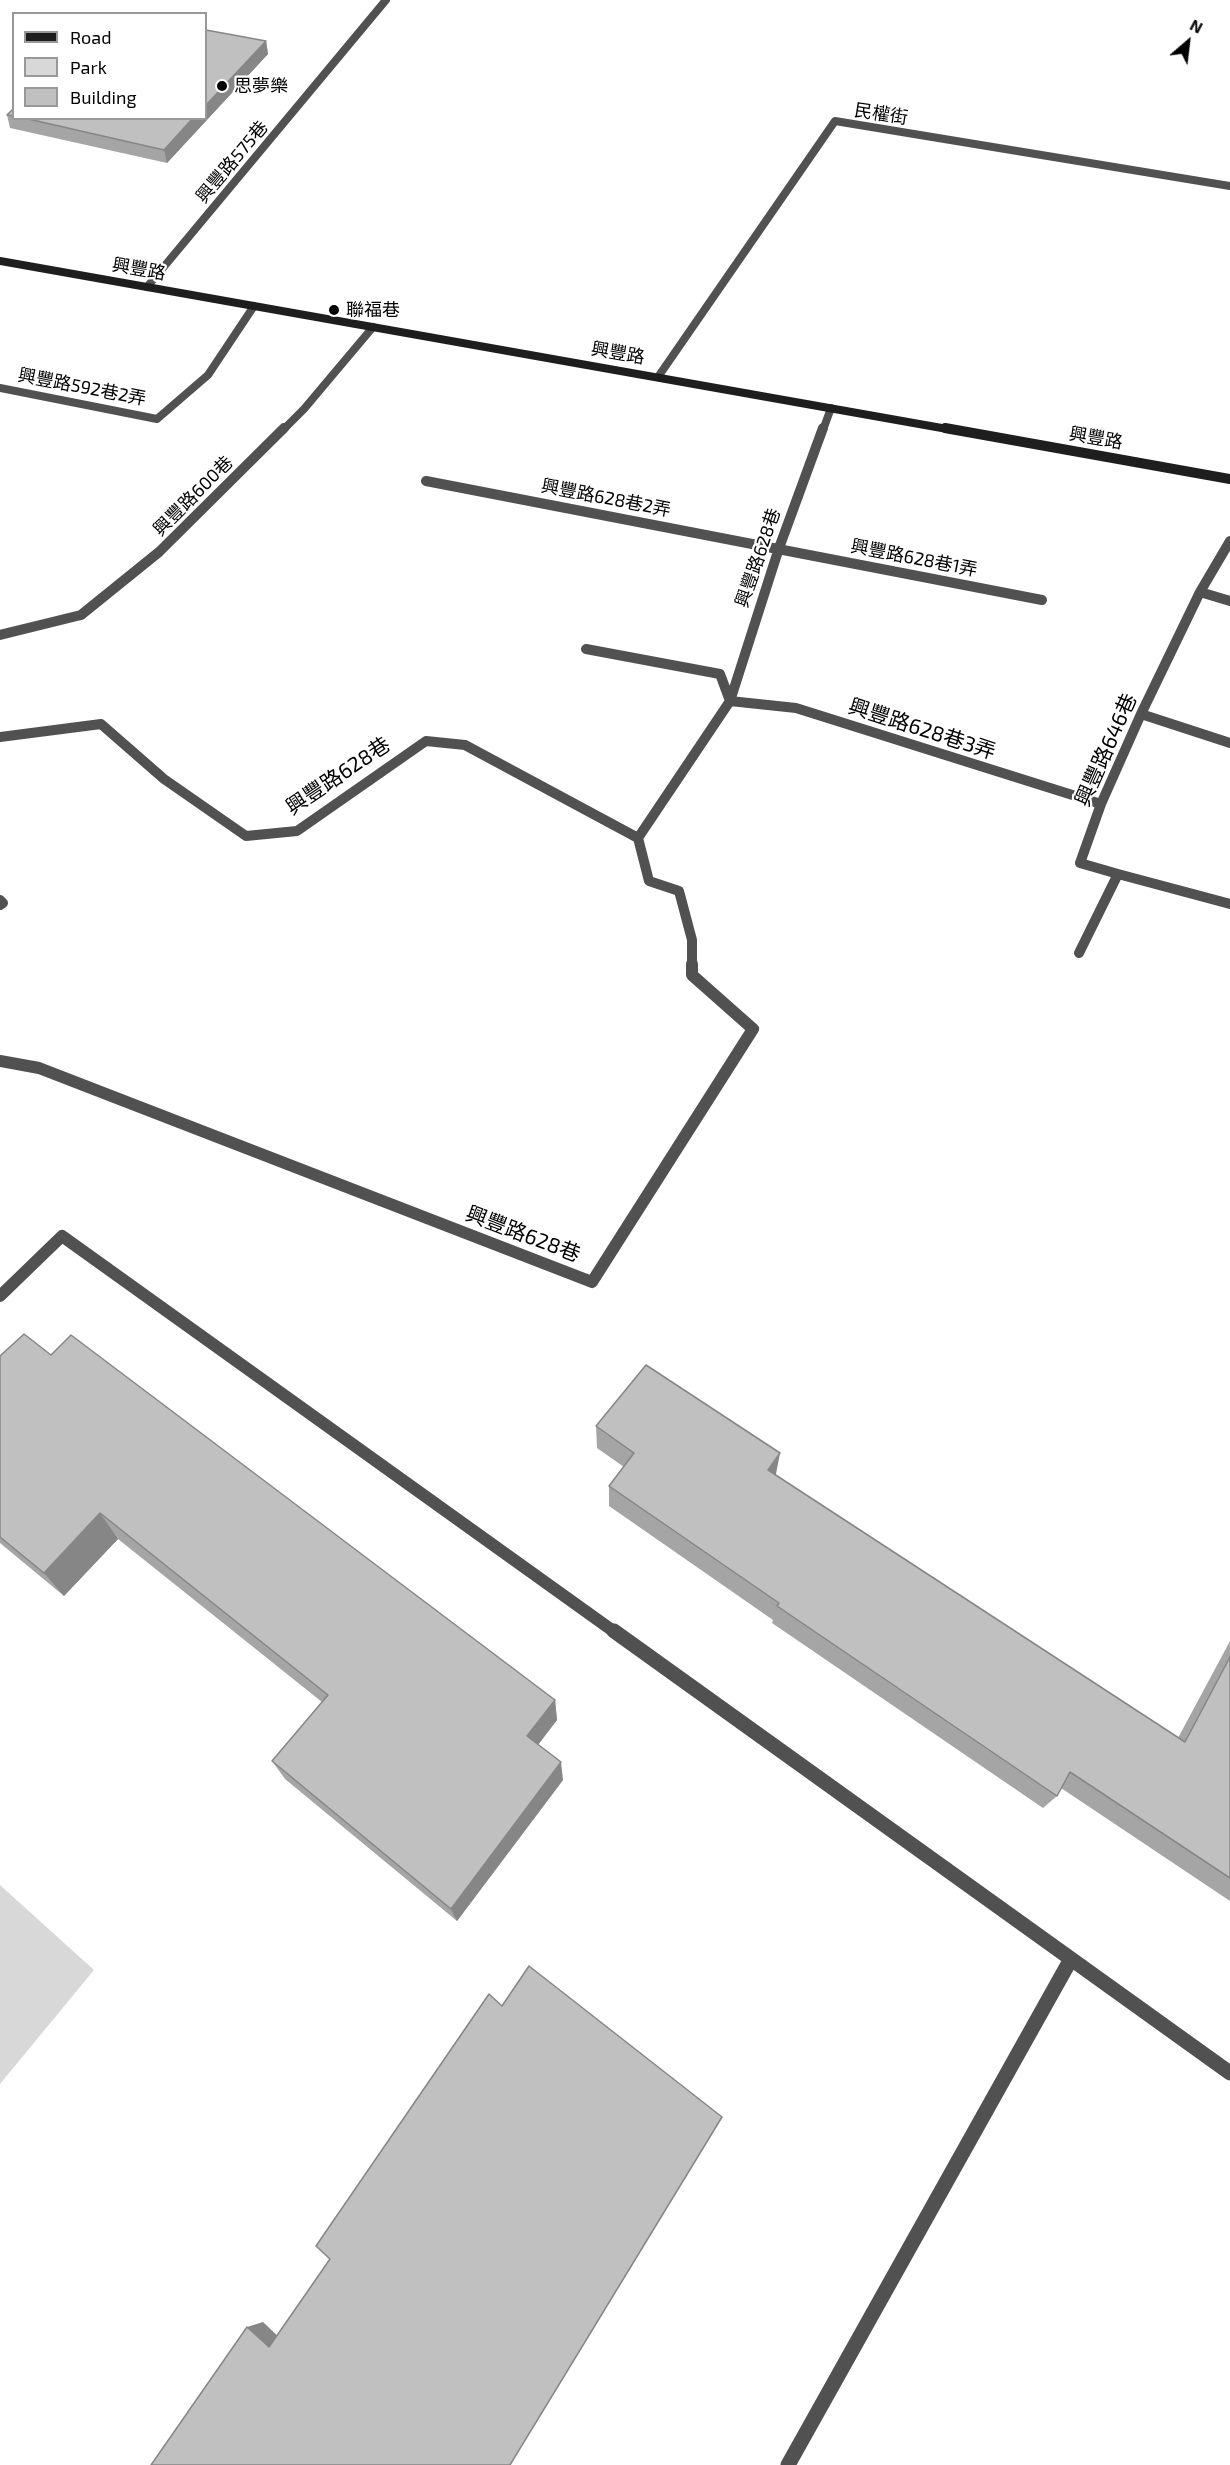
<!DOCTYPE html>
<html>
<head>
<meta charset="utf-8">
<style>
	body { margin:0 }
	#map { position:relative; width:1230px; height:2465px; overflow:hidden; background:#fff; font-family:"Exo 2",sans-serif }
	canvas { display:block }
	.legend { position:absolute; left:12px; top:12px; width:195px; height:108px; box-sizing:border-box; background:#fff; border:2px solid #999; margin:0; padding:8px 10px; list-style:none; font-size:18px; color:#000 }
	.legend li { display:flex; align-items:center; gap:12px; height:30px }
	.legend b { width:30px; border:2px solid #999 }
	.north { position:absolute; left:1158px; top:12px; width:60px; height:60px; -webkit-text-stroke:4px #fff; paint-order:stroke; rotate:28deg; font-size:16px; font-weight:700; line-height:24px; text-align:center; color:#000 }
	.north::after { content:''; display:block; margin:auto; width:21px; height:27px; background:#000; clip-path:polygon(50% 0,100% 100%,50% 72%,0 100%) }
</style>
</head>
<body>
<div id="map">
<canvas width="1230" height="2465"></canvas>
<ul class="legend">
<li><b style="height:8px;background:#1e1e1e"></b>Road</li>
<li><b style="height:16px;background:#d8d8d8"></b>Park</li>
<li><b style="height:16px;background:#c0c0c0"></b>Building</li>
</ul>
<div class="north">N</div>
</div>
<script>
const ctx = document.querySelector('canvas').getContext('2d');
ctx.lineJoin = 'round';
function paint(path, color) { ctx.fillStyle = color; ctx.fill(path, 'evenodd'); }
const toPath = rows => new Path2D(rows.map(r => 'M' + r).join(''));
function strokePath(path, color, width, dash) { ctx.strokeStyle = color; ctx.lineWidth = width; ctx.lineCap = dash ? 'butt' : 'round'; ctx.setLineDash(dash || []); ctx.stroke(path); }
function write(font, color, halo, rows, align = 'center') {
  ctx.font = font + ' "Exo 2","Noto Sans TC",sans-serif'; ctx.lineWidth = 4.5; ctx.setLineDash([]); ctx.textBaseline = 'middle'; ctx.strokeStyle = halo; ctx.fillStyle = color; for (const [text, x, y, turn = 0] of rows) {
    ctx.save(); ctx.translate(x, y); ctx.rotate((+turn || 0) * Math.PI / 180); ctx.textAlign = isNaN(turn) ? turn : align; if (halo) ctx.strokeText(text, 0, 0); ctx.fillText(text, 0, 0); ctx.restore();
  }
}
paint(toPath([
	[0,1885,94,1970,0,2084]
]), '#d8d8d8');
strokePath(toPath([
	[0,388,157,419,208,375,254,306],
	[283,430,304,409,373,327],
	[823,430,831,408]
]), '#515151', 8);
strokePath(toPath([
	[426,481,1042,600],
	[1200,592,1230,601],
	[0,635,81,615,159,552,284,428],
	[586,649,720,674,730,701],
	[730,701,796,708,1101,804],
	[1141,714,1230,743],
	[0,737,101,724,164,779,246,836,297,831,426,741,465,745,638,838],
	[1118,874,1230,904],
	[0,900,3,903,0,905],
	[1079,953,1118,874,1080,863,1101,804,1141,714,1200,592,1230,541],
	[692,965,692,940,679,891,649,881,638,838,730,701,779,548,823,428]
]), '#515151', 10);
strokePath(toPath([
	[0,1061,39,1068,592,1282,753,1029,692,975,692,964],
	[0,1296,62,1236,616,1633]
]), '#515151', 12);
strokePath(toPath([
	[614,1631,1230,2073],
	[788,2465,1071,1959]
]), '#515151', 15);
strokePath(toPath([
	[147,287,386,0],
	[658,377,835,121,1230,186]
]), '#515151', 8);
strokePath(toPath([
	[0,261,953,430]
]), '#1e1e1e', 8);
strokePath(toPath([
	[945,428,1230,479]
]), '#1e1e1e', 10);
paint(toPath([
	[266,41,268,54,167,163,10,128,7,115,14,108,14,118,206,118],
	[51,1355,555,1700,557,1720,538,1745,563,1780,457,1921,285,1779,272,1761,322,1702,118,1539,64,1596,0,1543,0,1356],
	[596,1426,775,1475,1178,1738,1230,1641,1230,1901,1061,1788,1057,1796,1043,1808,772,1623,773,1620,609,1506,609,1486,624,1467,597,1448]
]), '#a5a5a5');
paint(toPath([
	[266,41,268,54,167,163,164,150,193,118,206,118,206,105],
	[780,1453,776,1474,764,1490,768,1470],
	[100,1513,118,1539,64,1596,44,1573],
	[555,1700,557,1720,530,1755,527,1736],
	[561,1762,563,1780,457,1921,451,1909],
	[263,2322,284,2342,269,2347,247,2327]
]), '#868686');
const building = toPath([
	[206,30,266,41,206,105,206,30],
	[14,108,14,116,7,115,14,108],
	[24,118,193,118,164,150,24,118],
	[24,1334,51,1355,71,1335,555,1700,527,1736,561,1762,451,1909,272,1761,328,1695,100,1513,44,1573,0,1537,0,1356,24,1334],
	[646,1365,780,1453,768,1470,1185,1742,1230,1657,1230,1878,1070,1772,1057,1796,777,1606,779,1603,609,1486,634,1453,596,1426,646,1365],
	[529,1966,722,2117,510,2465,151,2465,247,2327,269,2347,330,2259,316,2246,489,1994,502,2006,529,1966]
]);
paint(building, '#c0c0c0');
strokePath(building, '#868686', 1.5);
for (const [x, y, r, color] of [
	[222,86,6,"#000"],
	[334,310,6,"#000"]
]) { const dot = new Path2D(); dot.arc(x, y, r, 0, 2 * Math.PI); ctx.fillStyle = color; ctx.fill(dot); strokePath(dot, '#fff', 2); }
write('18px', '#000', '#fff', [
	["思夢樂",234,86],
	["聯福巷",346,310]
], 'left');
write('18px', '#000', '#fff', [
	["民權街",881,114,9],
	["興豐路575巷",232,162,-50],
	["興豐路",139,269,10],
	["興豐路",618,353,10],
	["興豐路592巷2弄",82,387,11],
	["興豐路",1096,438,10],
	["興豐路600巷",193,496,-45],
	["興豐路628巷2弄",606,498,11],
	["興豐路628巷",758,558,-71],
	["興豐路628巷1弄",914,558,11]
]);
write('21px', '#000', '#fff', [
	["興豐路628巷3弄",922,729,18],
	["興豐路646巷",1106,750,-66],
	["興豐路628巷",338,776,-34],
	["興豐路628巷",523,1234,21]
]);
</script>
</body>
</html>
